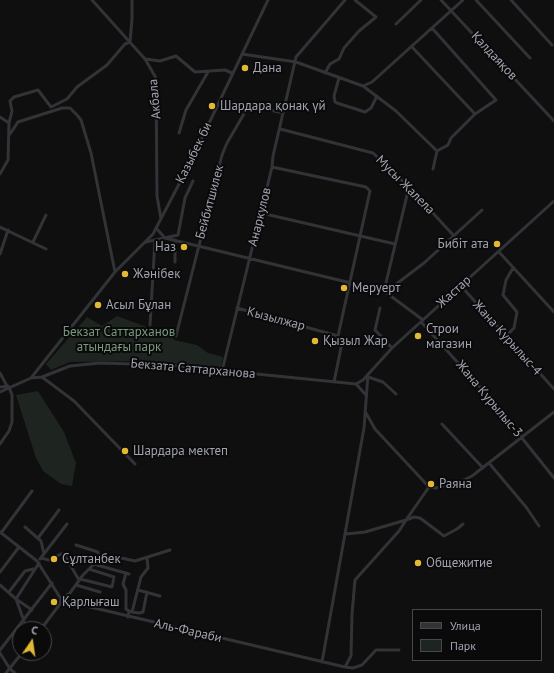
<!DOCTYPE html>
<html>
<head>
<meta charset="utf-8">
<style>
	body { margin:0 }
	#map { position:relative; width:554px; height:673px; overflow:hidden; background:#0f0f10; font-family:"PT Sans",sans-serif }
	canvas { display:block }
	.legend { position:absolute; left:412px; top:609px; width:130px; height:52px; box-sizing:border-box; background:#0a0a0b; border:1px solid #46484d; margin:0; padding:5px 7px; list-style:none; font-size:12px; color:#a1a4b0 }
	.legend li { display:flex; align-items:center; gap:8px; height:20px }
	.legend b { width:20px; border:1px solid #46484d }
	.north { position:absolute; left:12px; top:621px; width:40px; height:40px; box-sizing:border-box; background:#0a0a0b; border:1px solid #46484d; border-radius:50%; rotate:13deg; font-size:11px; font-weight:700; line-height:16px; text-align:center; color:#a1a4b0 }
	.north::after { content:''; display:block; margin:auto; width:14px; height:18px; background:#e3b834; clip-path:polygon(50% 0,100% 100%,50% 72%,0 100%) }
</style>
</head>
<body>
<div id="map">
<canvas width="554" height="673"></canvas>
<ul class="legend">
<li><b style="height:5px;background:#323337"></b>Улица</li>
<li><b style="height:11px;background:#1e241f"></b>Парк</li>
</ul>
<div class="north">С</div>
</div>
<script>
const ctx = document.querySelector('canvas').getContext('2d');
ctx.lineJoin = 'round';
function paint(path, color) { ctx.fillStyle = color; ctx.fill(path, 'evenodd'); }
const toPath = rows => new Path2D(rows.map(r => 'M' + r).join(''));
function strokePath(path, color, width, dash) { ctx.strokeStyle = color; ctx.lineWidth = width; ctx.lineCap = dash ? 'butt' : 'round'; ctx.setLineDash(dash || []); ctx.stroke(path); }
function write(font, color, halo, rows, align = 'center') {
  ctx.font = font + ' "PT Sans",sans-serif'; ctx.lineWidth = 4; ctx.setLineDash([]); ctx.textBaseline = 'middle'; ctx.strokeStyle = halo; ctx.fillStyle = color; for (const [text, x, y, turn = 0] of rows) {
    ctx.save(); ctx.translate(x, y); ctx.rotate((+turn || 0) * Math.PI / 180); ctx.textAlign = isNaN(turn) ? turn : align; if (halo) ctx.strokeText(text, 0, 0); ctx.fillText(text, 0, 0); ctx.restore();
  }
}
paint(toPath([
	[117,316,171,336,174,340,197,345,208,353,223,357,221,367,144,361,70,362,51,370,46,364,87,317,102,326],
	[38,391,64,432,76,463,72,486,61,484,43,471,36,458,16,395]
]), '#1e241f');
strokePath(toPath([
	[92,0,145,59,156,78,157,196,161,219],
	[441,0,554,121],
	[476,0,530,58],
	[511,0,552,45],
	[396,24,421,0],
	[432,28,496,100,475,114,451,138,448,145,437,151],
	[412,47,475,114],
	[242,54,296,62,363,86,396,111,437,151],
	[145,59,160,61,176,56,195,72,225,70,232,73],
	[325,73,330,64,339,59,344,48,359,31,376,17,355,0],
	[339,78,334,96,335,102,337,103,365,112,371,108,377,96],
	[363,86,372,82,463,0],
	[51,107,67,99,77,87,107,65,125,44,130,42,132,19,132,0],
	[0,117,9,123],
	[280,129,373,153,409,187,454,236],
	[179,133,186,110,208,72],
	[10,134,18,122,62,108,70,108,77,115,81,120,91,153,115,272],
	[272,167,366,187,370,191,338,336,342,343,334,382],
	[433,169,437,151],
	[0,174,8,160,9,123,12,111,10,101,14,97,38,90,51,107],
	[261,213,395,244],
	[0,227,46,249],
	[156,228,165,238],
	[165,238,384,291,391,288,424,263,482,210],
	[33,242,46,215],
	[146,242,178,235,185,198,193,181],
	[499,252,554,312],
	[0,254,8,230],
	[175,262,175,240],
	[461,286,554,389],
	[384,291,409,187],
	[384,291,423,320],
	[237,308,338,336],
	[380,308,375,330,392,348],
	[421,322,489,397,554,478],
	[150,325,155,240],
	[176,336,222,155,227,143,248,107,253,106,283,113],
	[506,336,514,328,517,312,503,295,506,280,513,268],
	[222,371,272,167,273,156,296,57,345,0],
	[0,373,7,386],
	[42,377,74,401,135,464],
	[368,377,383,382,396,394],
	[31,378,42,377,70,366,100,363,167,365,356,384],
	[356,384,363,380,392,348,554,201],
	[356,384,366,395],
	[0,387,8,386],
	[0,392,31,378,115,272,153,234,189,165,268,0],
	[366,413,375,429,429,487],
	[442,424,483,468],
	[0,444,9,431,12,422,12,395,9,387],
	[489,463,526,507,539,526],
	[429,487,436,488,464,480,472,476,554,412],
	[25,527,41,541,44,554],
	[0,532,37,561,61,599,69,602,345,667,353,668,362,665,376,650,399,650],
	[1,533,32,491],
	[346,534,365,532,406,520,429,487],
	[38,538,59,510],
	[41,558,49,560,61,554,64,554,79,580],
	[72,558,129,574],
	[40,559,67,524],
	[99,559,117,557,135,561,170,550],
	[0,572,19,547],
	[126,573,123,584,126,590,126,609,129,611],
	[80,579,112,587,114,577,89,569],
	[0,585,16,599,24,621],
	[76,585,100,592],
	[138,590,160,596],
	[9,592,25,571,33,569],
	[61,599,70,593,83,575,99,559,98,552,76,545],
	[32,610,16,599,39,563],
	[132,612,139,613,143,612,147,592],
	[128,617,129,611,132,612,141,577,148,568,147,558],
	[41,629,60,604,61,599],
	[0,650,52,583],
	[0,653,10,669,15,673],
	[322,662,364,428,368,374],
	[345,667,351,656,352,614,355,580,399,531,406,520,414,517,420,518,444,536,457,529,463,524],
	[6,673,22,653]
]), '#323337', 3);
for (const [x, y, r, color] of [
	[245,68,4,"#e3b834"],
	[212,106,4,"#e3b834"],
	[497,244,4,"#e3b834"],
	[184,247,4,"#e3b834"],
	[125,274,4,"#e3b834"],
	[344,288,4,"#e3b834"],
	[98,305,4,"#e3b834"],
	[418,336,4,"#e3b834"],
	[315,341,4,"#e3b834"],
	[125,451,4,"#e3b834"],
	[431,484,4,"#e3b834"],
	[54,559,4,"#e3b834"],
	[418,563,4,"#e3b834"],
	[54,602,4,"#e3b834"]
]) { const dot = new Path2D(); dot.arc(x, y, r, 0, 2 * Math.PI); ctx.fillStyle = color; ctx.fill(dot); strokePath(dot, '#0a0a0b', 1.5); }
write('13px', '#a1a4b0', '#0a0a0b', [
	["Қалдаяқов",494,56,47],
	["Акбала",155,99,-95],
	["Казыбек би",194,153,-64],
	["Мусы Жалела",405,185,45],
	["Бейбитшилек",210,202,-75],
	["Анаркулов",260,217,-76],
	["Жастар",454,292,-42],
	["Кызылжар",276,319,15],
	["Жана Курылыс-4",507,338,48],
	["Бекзата Саттарханова",193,369,5],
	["Жана Курылыс-3",489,399,50],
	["Аль-Фараби",188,631,13]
]);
write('13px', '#a1a4b0', '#0a0a0b', [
	["Дана",253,68],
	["Шардара қонақ үй",220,106],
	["Бибіт ата",489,244,"right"],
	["Наз",176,247,"right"],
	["Жәнібек",133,274],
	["Меруерт",352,288],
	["Асыл Бұлан",106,305],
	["Строи",426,329],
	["магазин",426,344],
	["Қызыл Жар",323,341],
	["Шардара мектеп",133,451],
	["Раяна",439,484],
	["Сұлтанбек",62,559],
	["Общежитие",426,563],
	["Қарлығаш",62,602]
], 'left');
write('13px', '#799a7e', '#0a0a0b', [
	["Бекзат Саттарханов",119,332],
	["атындағы парк",119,347]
]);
</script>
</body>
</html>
